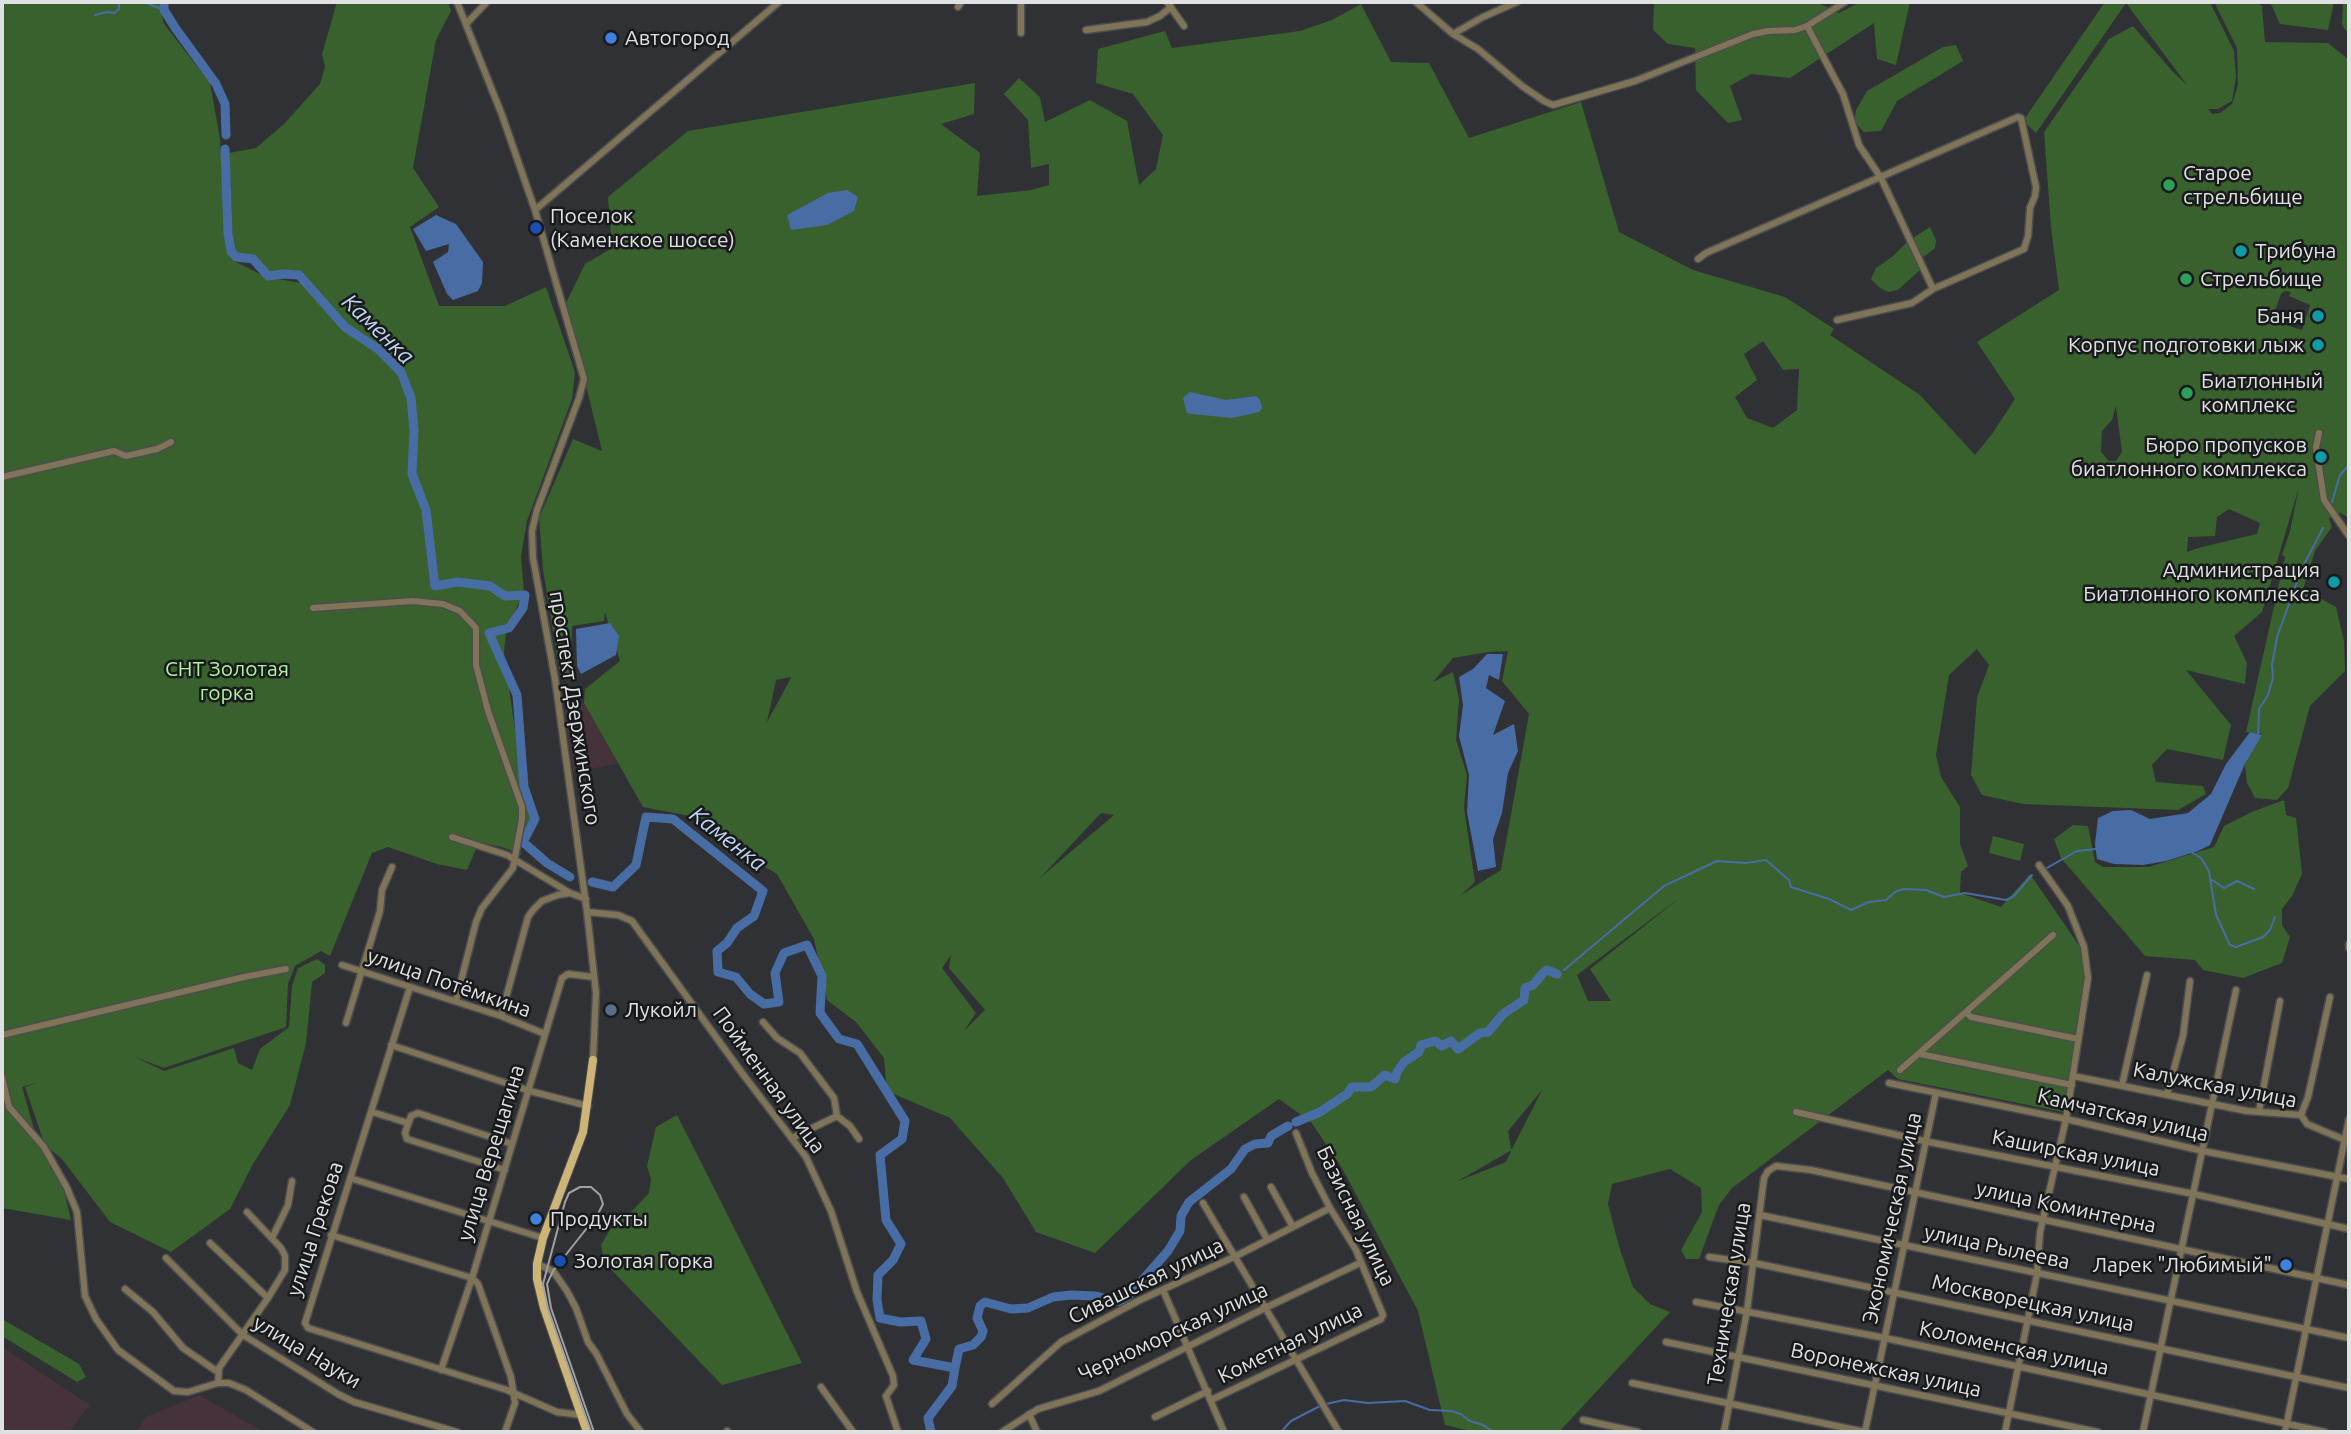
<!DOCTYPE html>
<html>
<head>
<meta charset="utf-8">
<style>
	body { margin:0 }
	#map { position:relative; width:2351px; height:1434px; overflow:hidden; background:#303134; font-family:Ubuntu,sans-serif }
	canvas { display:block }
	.frame { position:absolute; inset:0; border:4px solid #e0e1e3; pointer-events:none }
</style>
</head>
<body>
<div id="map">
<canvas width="2351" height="1434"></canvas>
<div class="frame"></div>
</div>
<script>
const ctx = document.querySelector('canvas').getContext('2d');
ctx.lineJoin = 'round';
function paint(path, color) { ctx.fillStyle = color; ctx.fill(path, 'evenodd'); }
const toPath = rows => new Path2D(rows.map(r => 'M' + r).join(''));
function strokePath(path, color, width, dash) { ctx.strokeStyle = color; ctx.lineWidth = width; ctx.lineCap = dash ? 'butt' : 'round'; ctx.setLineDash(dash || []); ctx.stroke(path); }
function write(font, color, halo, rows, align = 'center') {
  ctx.font = font + ' Ubuntu,sans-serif'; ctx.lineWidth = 5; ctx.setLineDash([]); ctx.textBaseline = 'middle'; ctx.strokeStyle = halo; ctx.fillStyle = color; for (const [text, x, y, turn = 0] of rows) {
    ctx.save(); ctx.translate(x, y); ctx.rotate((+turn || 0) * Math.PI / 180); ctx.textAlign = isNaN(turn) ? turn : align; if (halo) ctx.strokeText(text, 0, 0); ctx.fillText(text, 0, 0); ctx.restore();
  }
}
paint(toPath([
	[584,703,618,764,573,772,564,709],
	[2,1347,90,1405,69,1432,2,1432],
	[199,1395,264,1432,137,1432,146,1417]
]), '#45323a');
paint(toPath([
	[2,2,159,2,164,24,210,83,220,139,226,248,232,260,266,277,301,283,343,328,376,353,398,374,408,400,410,429,409,474,423,510,432,587,458,584,489,588,504,599,521,598,506,633,504,652,518,752,536,820,520,846,521,855,502,847,479,842,467,870,437,864,388,847,372,853,330,956,321,951,295,966,288,984,286,1027,164,1068,135,1057,164,1071,234,1048,238,1063,252,1070,260,1049,289,1027,292,986,298,968,317,959,325,965,325,973,312,982,306,1043,290,1105,253,1164,230,1209,171,1252,110,1222,62,1159,45,1145,25,1087,39,1082,22,1087,36,1136,61,1178,71,1220,2,1208],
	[337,2,448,2,451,11,436,40,413,168,439,207,410,227,439,306,505,306,546,287,575,372,572,399,527,521,521,556,524,592,506,593,490,584,458,579,437,582,429,508,414,474,416,429,414,396,402,371,379,347,346,325,301,274,282,271,268,273,253,257,237,255,233,249,229,153,256,148,284,124,320,84,325,67,322,54],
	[1654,2,1817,2,1839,13,1860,2,1910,2,1896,65,1877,59,1874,23,1790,78,1751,74,1730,86,1742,120,1728,123,1696,90,1695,48,1668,44,1653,30],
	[2105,2,2210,2,2234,51,2236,77,2232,101,2218,109,2208,109,2212,114,2220,113,2232,104,2238,85,2237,48,2214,2,2256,2,2262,6,2265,42,2328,43,2349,60,2349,518,2340,513,2329,518,2332,527,2315,551,2303,589,2336,607,2344,641,2345,671,2310,706,2288,788,2277,800,2255,798,2247,783,2245,765,2262,734,2246,732,2285,557,2282,555,2290,531,2299,487,2262,612,2234,636,2247,663,2245,684,2186,670,2231,725,2223,760,2167,749,2152,765,2156,782,2203,786,2206,794,2178,810,2023,804,1982,795,1971,775,1977,698,1989,665,1977,649,1949,675,1936,755,1941,777,1960,807,1960,844,1968,866,1961,872,1960,893,2001,907,2030,874,2080,947,2087,977,2063,1112,1898,1079,1888,1070,1732,1188,1719,1205,1699,1259,1686,1259,1681,1250,1702,1212,1701,1188,1670,1169,1612,1184,1608,1204,1620,1250,1633,1287,1650,1304,1670,1312,1559,1432,1475,1432,1445,1425,1418,1311,1342,1168,1311,1122,1279,1099,1191,1160,1095,1253,1036,1232,1003,1178,950,1118,887,1091,884,1058,856,1022,827,1000,814,939,777,874,746,855,741,839,733,840,705,819,643,807,584,703,585,689,620,661,605,612,604,621,572,626,570,674,560,675,543,569,539,518,573,439,602,451,566,303,585,264,612,248,608,197,688,131,975,83,974,114,941,124,980,153,977,196,1031,190,1049,185,1049,164,1031,168,1028,120,1004,94,1019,78,1040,97,1045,122,1090,100,1127,121,1139,185,1156,169,1163,135,1133,94,1096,83,1098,49,1165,31,1172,48,1300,31,1332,20,1361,4,1391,62,1429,63,1469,138,1581,102,1619,232,1693,270,1785,297,1834,329,1830,335,1920,395,1975,455,1992,434,2015,399,1977,342,2059,290,2051,227,2044,132,2109,39,2133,26,2173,72,2187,85,2126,3,2036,133,2023,121],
	[2285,291,2291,292,2289,296,2310,305,2302,330,2276,322,2273,316,2281,294],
	[1763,341,1783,370,1799,369,1797,410,1773,428,1747,418,1735,397,1757,380,1744,354],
	[2116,406,2122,452,2116,461,2109,461,2101,452,2102,431,2112,420],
	[2229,509,2260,523,2257,534,2198,548,2187,552,2188,537,2215,536,2217,517],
	[1508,651,1502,681,1529,714,1501,870,1461,895,1475,882,1464,808,1467,775,1456,740,1459,699,1453,672,1433,682,1453,658,1488,652],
	[790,677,791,678,767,722,776,680],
	[1101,813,1114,815,1040,878],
	[1682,896,1590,969,1611,1001,1588,1001,1577,975],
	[951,955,949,968,985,1010,964,1031,976,1013,942,968],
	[1542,1090,1512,1149,1511,1149,1508,1131],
	[1511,1151,1506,1162,1458,1181,1510,1151],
	[2270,2,2334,2,2328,30,2280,24],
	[2343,2,2349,2,2349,35,2342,25],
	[1956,45,1963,61,1897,101,1881,131,1864,132,1854,122,1856,110,1867,91,1943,47],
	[1930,227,1936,240,1935,248,1922,258,1920,270,1898,290,1888,292,1879,287,1871,279,1876,268,1892,257,1908,241],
	[2284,800,2286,815,2296,818,2302,874,2292,896,2282,909,2282,925,2290,937,2282,963,2243,978,2203,970,2195,960,2145,956,2061,858,2054,839,2073,825,2088,826,2095,862,2103,867,2148,867,2214,847,2224,826,2254,811],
	[1993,836,2024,844,2020,861,1989,853],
	[677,1115,714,1188,802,1363,722,1385,604,1262,601,1245,614,1223,633,1210,649,1193,651,1179,647,1166,656,1127],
	[2,1319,79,1364,86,1377,77,1382,2,1336]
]), '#38612e');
paint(toPath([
	[847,190,858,197,854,211,827,225,791,230,787,215,828,193],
	[436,215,456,224,483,262,482,283,478,291,453,300,447,294,433,262,448,252,449,244,426,251,413,229],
	[1190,392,1226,400,1256,396,1260,400,1262,408,1259,412,1232,418,1192,414,1187,413,1183,398],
	[610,623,619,636,616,655,581,674,577,666,576,629],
	[1487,654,1503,654,1499,680,1489,675,1486,688,1505,701,1493,735,1514,724,1518,751,1508,773,1502,813,1493,839,1496,867,1478,871,1467,812,1469,775,1459,736,1463,705,1459,677,1473,669],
	[2250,732,2262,735,2244,766,2210,845,2198,851,2166,861,2143,865,2114,864,2097,859,2095,844,2098,818,2113,811,2131,810,2150,819,2188,813,2211,794,2226,764]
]), '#486da5');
strokePath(toPath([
	[144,2,164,10],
	[95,15,107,12,114,13,119,9,119,2],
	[2332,502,2340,475,2349,465],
	[2258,737,2259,709,2268,695,2273,678,2272,665,2277,637,2302,568,2323,528],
	[2191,852,2201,858,2209,871,2216,915,2230,945,2236,947,2263,937,2270,930,2275,917],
	[2045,869,2077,851,2096,849],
	[2212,880,2224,888,2237,881,2254,889],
	[1564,970,1664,886,1717,861,1746,863,1766,860,1789,880,1791,887,1829,899,1851,910,1869,902,1886,900,1895,892,1903,889,1926,890,1944,897,1965,893,2006,900,2014,896,2032,875],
	[1326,1404,1344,1400,1368,1403,1405,1401,1430,1410,1451,1411,1461,1414,1470,1421,1483,1425,1494,1432],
	[1281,1432,1291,1421,1320,1406]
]), '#486da5', 2);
strokePath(toPath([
	[164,2,164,10,176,29,216,84,225,104,226,135],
	[225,149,228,233,231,251,236,257,253,259,268,276,283,274,299,275,345,327,378,349,401,372,411,398,414,430,412,474,426,510,435,586,458,582,490,586,505,596,525,595,523,608,509,628,489,633,517,695,524,787,535,819,523,842,547,863,570,877],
	[592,882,613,887,636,865,646,817,673,819,763,891,754,916,737,928,727,943,717,951,718,972,736,977,750,994,764,1004,779,1002,775,973,784,953,807,945,822,976,820,1013,839,1039,857,1044,905,1121,902,1139,880,1155,886,1220,901,1244,893,1260,878,1275,877,1300,880,1318,900,1322,921,1321,926,1339,913,1360,955,1368,952,1386,928,1418,931,1432],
	[1296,1122,1320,1112,1347,1094,1352,1087,1371,1087,1385,1075,1395,1079,1397,1072,1404,1062,1419,1052,1421,1045,1435,1041,1442,1046,1451,1041,1458,1049,1480,1033,1488,1032,1503,1014,1524,1000,1525,988,1533,985,1543,973,1547,970,1557,974],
	[1123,1302,1168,1251,1180,1231,1181,1216,1189,1202,1231,1169,1245,1149,1255,1144,1268,1143,1271,1136,1288,1126],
	[955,1368,959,1349,973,1345,981,1337,983,1331,977,1318,980,1306,985,1302,1011,1309,1028,1308,1053,1297,1071,1295,1096,1296,1120,1302]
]), '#486da5', 9);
const minor = toPath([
	[457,2,502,115,535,210,584,379,579,398,537,510,532,531,533,558,555,679,587,912,596,993,593,1060],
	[1167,2,1184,26],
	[1416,2,1453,34,1478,49,1522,86,1544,101,1553,105,1635,81,1753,34,1768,31,1795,30,1807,26,1845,2],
	[958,7,961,2],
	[466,24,487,2],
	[1807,26,1843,94,1859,145,1881,178,1933,289,1912,303,1837,320],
	[1086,30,1147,22,1160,16,1171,7],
	[1021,33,1021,2],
	[1453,34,1483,17,1517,2],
	[535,210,779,2],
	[1698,259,1706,253,2018,117,2021,118,2036,187,2035,196,2030,208,2028,236,2024,249,1933,289],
	[2319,433,2316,447,2324,500,2349,536],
	[2,477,114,451,126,456,157,449,171,442],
	[313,608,413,601,443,604,460,611,476,628,476,665,488,711,522,807,522,819,513,868,482,908,476,922,456,1001],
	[452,837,507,855,570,893],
	[587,912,618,915,632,921,742,1073,806,1157,831,1211,857,1292,893,1376,894,1385,886,1396,898,1432],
	[2349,944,2349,948],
	[342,965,501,1016,545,1034],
	[410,987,305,1323,308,1328,507,1390,557,1412,581,1415],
	[1967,1013,1971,1017,2078,1039],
	[501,1016,528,917,533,910,542,901,558,895,570,893,586,899],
	[763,1022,777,1038,800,1053,834,1098,837,1116,850,1126,859,1139],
	[346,1023,380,911,382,890,392,867],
	[2,1035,244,977,286,969],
	[391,1045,530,1091,588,1106],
	[1920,1054,2072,1085],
	[1900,1070,2053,935],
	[2073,1076,2247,1111,2301,1115,2307,1124,2345,1140],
	[2,1077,9,1107,44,1147,67,1188,77,1212,85,1296,96,1319,118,1350,174,1391,188,1392,218,1383,229,1383,246,1390,313,1432],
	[1889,1083,2066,1119,2203,1151,2349,1179],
	[2122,1085,2147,975],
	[2167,1094,2183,1036,2190,981],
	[2259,1111,2280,1001],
	[372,1112,408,1123],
	[1796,1112,1924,1141,2194,1194,2349,1229],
	[2301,1115,2308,1097,2330,997],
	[792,1138,837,1116],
	[505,1170,407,1139,405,1133,411,1116,418,1113,512,1144],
	[350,1178,543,1238],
	[1271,1187,1293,1227],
	[1244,1197,1267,1239],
	[1203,1203,1339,1432],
	[1760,1215,2349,1338],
	[331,1235,472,1278,478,1284,511,1377,515,1403,505,1432],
	[272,1238,288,1205,292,1181],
	[210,1243,268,1298],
	[1709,1257,1754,1263,2349,1388],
	[166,1258,243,1335,338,1394,354,1402,457,1432],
	[537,1264,553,1271,567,1291,576,1308,588,1342,596,1353,627,1414,641,1432],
	[125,1289,153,1312,183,1348,218,1372],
	[1163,1290,1224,1432],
	[1696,1302,1885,1338,2325,1432],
	[1666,1342,2098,1432],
	[441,1370,472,1278,562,978,568,974,594,977],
	[218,1383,219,1368,268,1298,285,1270,285,1256,281,1248,247,1212],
	[1632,1383,1865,1432],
	[821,1387,853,1432],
	[1211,1400,1381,1319,1383,1315,1356,1250,1330,1208,1312,1173,1296,1133],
	[992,1404,1061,1342,1140,1300,1234,1257,1330,1208],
	[1029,1414,1037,1432],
	[1155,1417,1208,1391],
	[1583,1420,1638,1432],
	[727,1431,728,1432],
	[1002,1432,1038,1409,1099,1391,1265,1308,1360,1263],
	[1724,1432,1747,1311,1764,1178,1768,1171,1776,1166,1811,1170,2349,1285],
	[1865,1432,1936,1093],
	[2005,1432,2037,1274,2040,1232,2066,1119,2088,978,2084,947,2068,906,2039,865],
	[2143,1432,2236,990],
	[2285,1432,2349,1119]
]);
const major = toPath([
	[587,1432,544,1308,537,1279,537,1264,543,1238,583,1132,593,1060]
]);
strokePath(minor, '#4c4d50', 9);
strokePath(major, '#4c4d50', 10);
strokePath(minor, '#7f7457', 6);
strokePath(major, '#cdb578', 8);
strokePath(toPath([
	[591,1432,548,1309,543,1284,565,1202,569,1193,580,1187,591,1187,600,1195,603,1204,598,1214,553,1271,547,1284,551,1308,594,1432]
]), '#a0a1a3', 2);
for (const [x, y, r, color] of [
	[611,38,7,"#3f7fe0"],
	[2169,185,7,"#2e9e5b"],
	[536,228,7,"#1a4fb4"],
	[2241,251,7,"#0f9aa8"],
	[2186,279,7,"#2e9e5b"],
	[2318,316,7,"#0f9aa8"],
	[2318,345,7,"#0f9aa8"],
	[2187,393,7,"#2e9e5b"],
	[2321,457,7,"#0f9aa8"],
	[2334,582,7,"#0f9aa8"],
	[611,1010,7,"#5c6f8a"],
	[536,1219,7,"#3f7fe0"],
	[560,1261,7,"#1a4fb4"],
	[2286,1265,7,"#3f7fe0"]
]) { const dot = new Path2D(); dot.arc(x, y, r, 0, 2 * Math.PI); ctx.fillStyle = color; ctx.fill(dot); strokePath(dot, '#18191a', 2.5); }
write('21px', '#e0e1e3', '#18191a', [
	["Автогород",625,38],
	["Старое",2183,173],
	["стрельбище",2183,197],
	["Поселок",550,216],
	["(Каменское шоссе)",550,240],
	["Трибуна",2255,251],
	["Стрельбище",2200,279],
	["Баня",2304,316,"right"],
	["Корпус подготовки лыж",2304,345,"right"],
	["Биатлонный",2201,381],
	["комплекс",2201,405],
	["Бюро пропусков",2307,445,"right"],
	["биатлонного комплекса",2307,469,"right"],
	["Администрация",2320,570,"right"],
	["Биатлонного комплекса",2320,594,"right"],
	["Лукойл",625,1010],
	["Продукты",550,1219],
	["Золотая Горка",574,1261],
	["Ларек \"Любимый\"",2272,1265,"right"]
], 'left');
write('21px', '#aef19f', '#18191a', [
	["СНТ Золотая",227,669],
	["горка",227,693]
]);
write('21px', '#e0e1e3', '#18191a', [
	["проспект Дзержинского",575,708,81],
	["улица Потёмкина",449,983,19],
	["Пойменная улица",769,1080,54],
	["Калужская улица",2215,1085,11],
	["Камчатская улица",2123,1115,13],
	["улица Верещагина",491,1153,-73],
	["Каширская улица",2076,1153,11],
	["улица Коминтерна",2066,1207,12],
	["Базисная улица",1356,1216,64],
	["Экономическая улица",1892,1218,-78],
	["улица Грекова",315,1229,-72],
	["улица Рылеева",1997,1247,12],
	["Сивашская улица",1146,1281,-26],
	["Техническая улица",1729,1294,-81],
	["Москворецкая улица",2033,1303,12],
	["Черноморская улица",1173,1332,-25],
	["Кометная улица",1290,1343,-26],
	["Коломенская улица",2014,1348,12],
	["улица Науки",307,1352,31],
	["Воронежская улица",1886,1370,12]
]);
write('italic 23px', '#bfd5f6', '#18191a', [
	["Каменка",378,329,44],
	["Каменка",728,839,38]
]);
</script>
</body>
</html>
